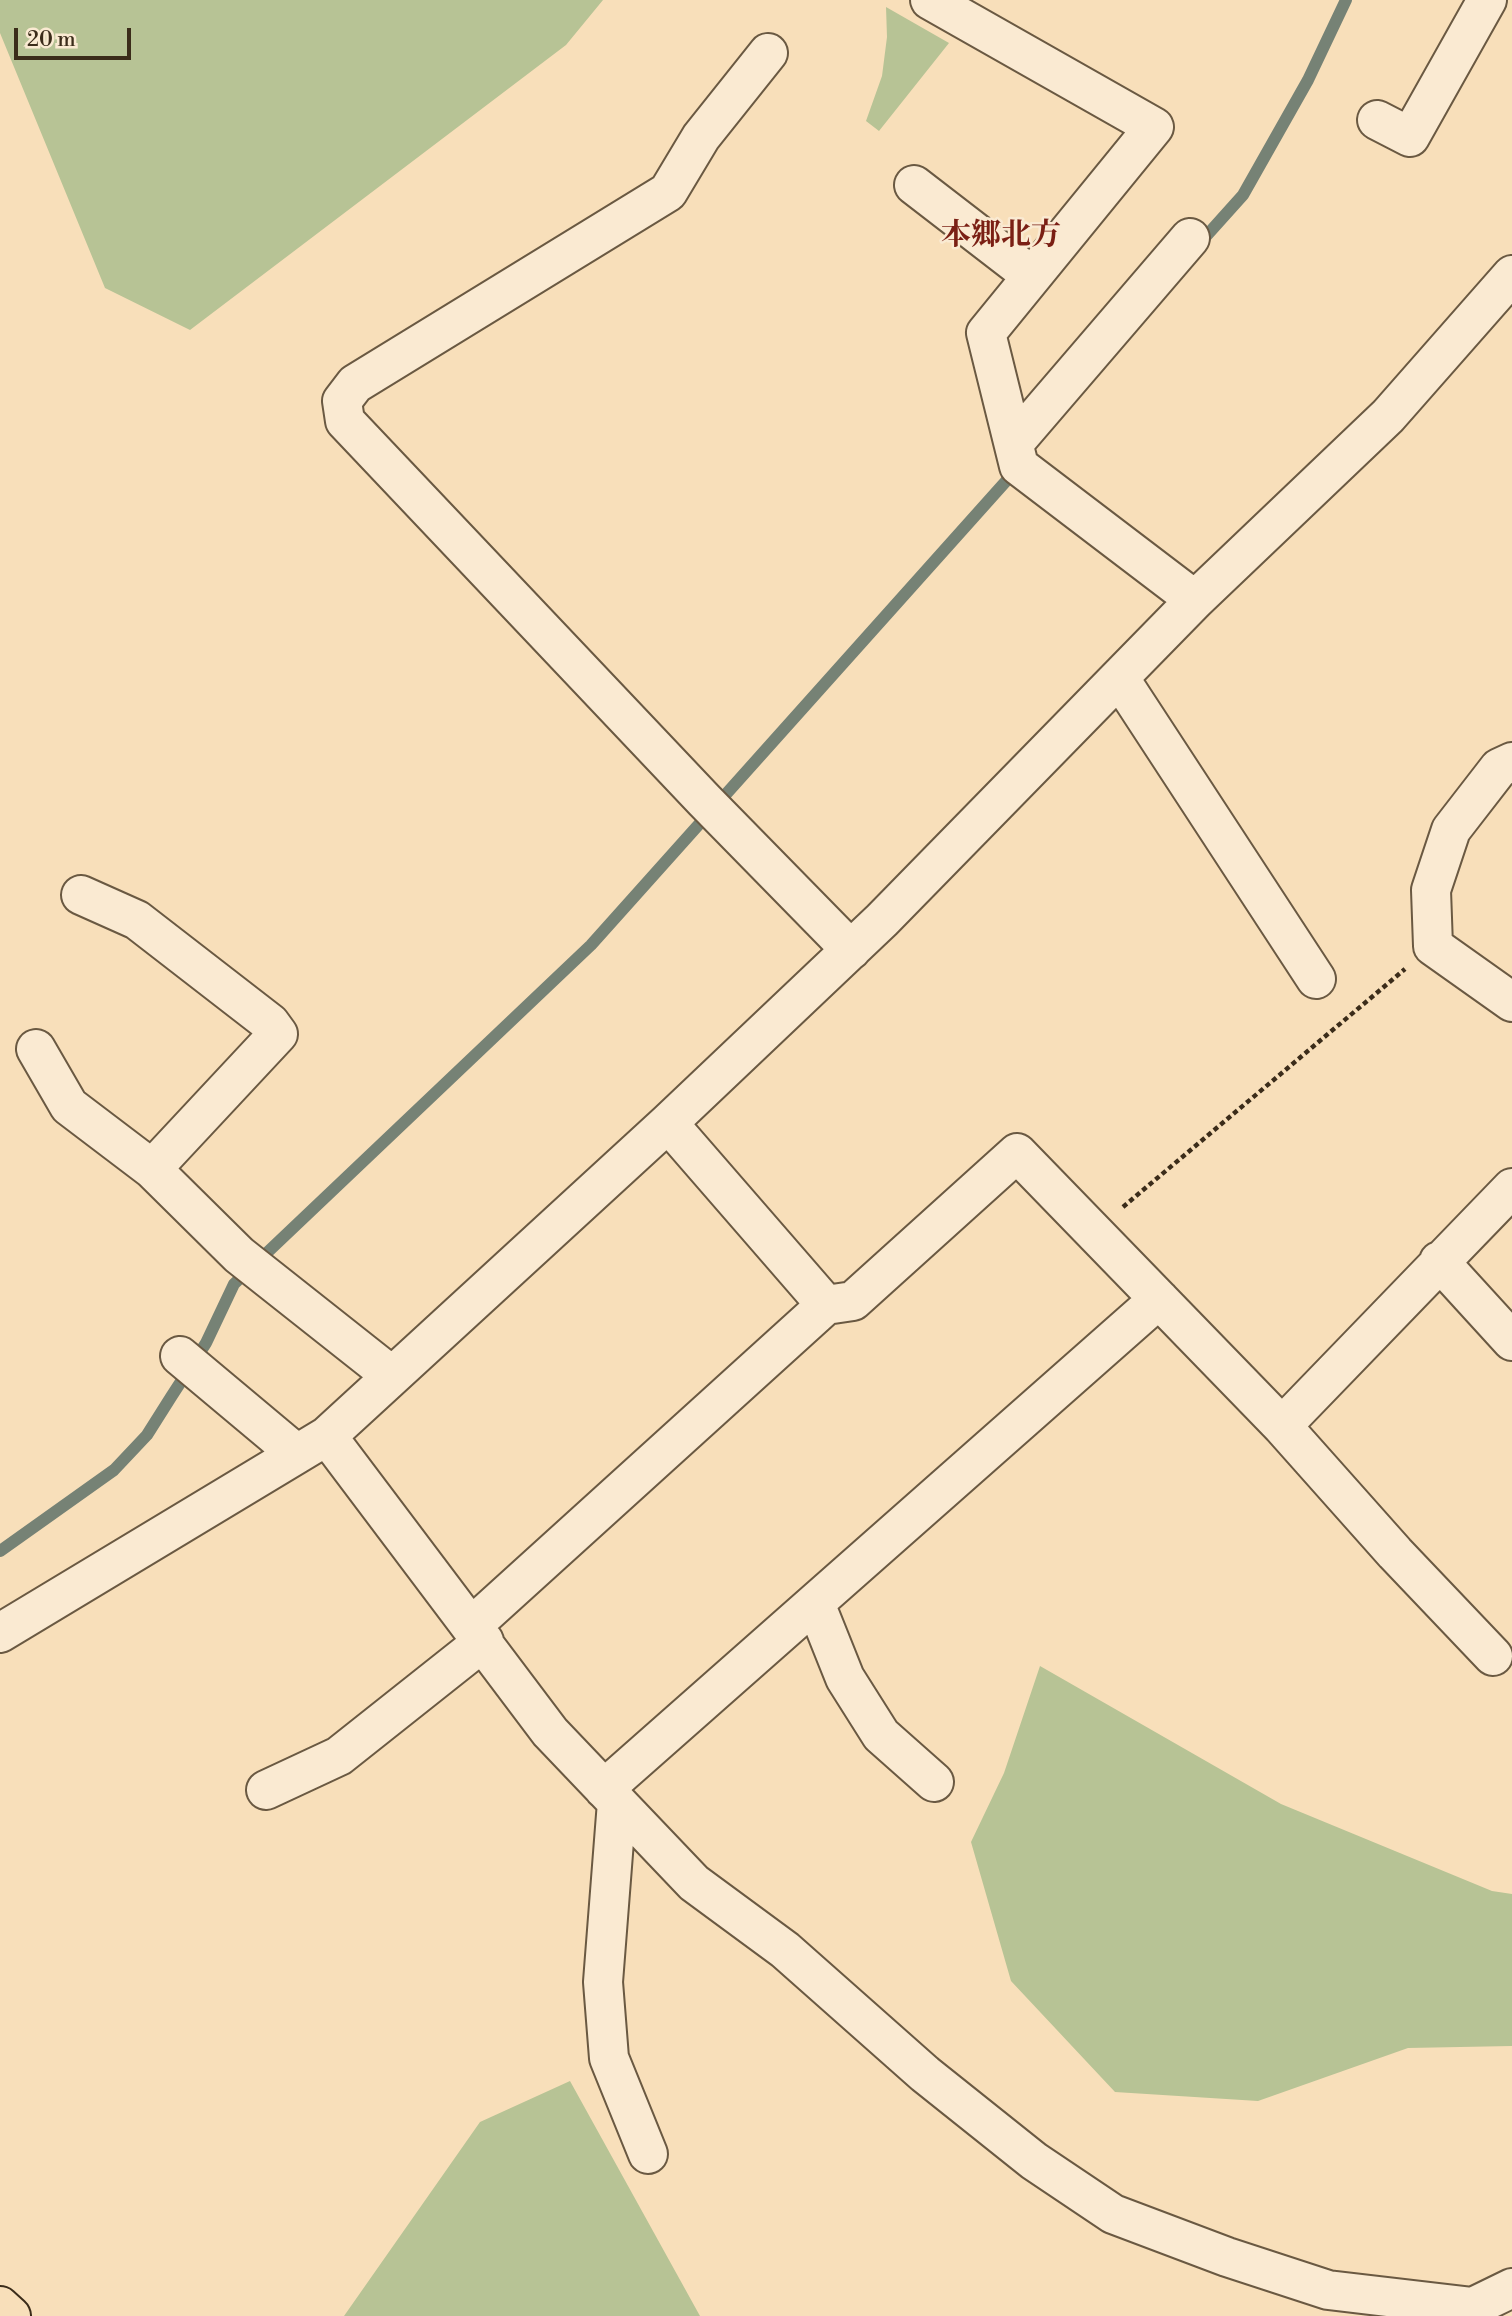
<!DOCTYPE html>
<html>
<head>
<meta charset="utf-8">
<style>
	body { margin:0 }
	#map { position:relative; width:1512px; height:2316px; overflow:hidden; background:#f8dfba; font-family:"Libre Bodoni",serif }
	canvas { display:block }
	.scale { position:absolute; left:14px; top:28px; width:117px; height:32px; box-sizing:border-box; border:4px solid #3b2c1a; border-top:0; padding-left:9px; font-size:21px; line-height:24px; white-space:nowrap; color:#3b2c1a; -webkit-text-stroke:5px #faead2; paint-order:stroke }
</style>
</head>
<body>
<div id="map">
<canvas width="1512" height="2316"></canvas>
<div class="scale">20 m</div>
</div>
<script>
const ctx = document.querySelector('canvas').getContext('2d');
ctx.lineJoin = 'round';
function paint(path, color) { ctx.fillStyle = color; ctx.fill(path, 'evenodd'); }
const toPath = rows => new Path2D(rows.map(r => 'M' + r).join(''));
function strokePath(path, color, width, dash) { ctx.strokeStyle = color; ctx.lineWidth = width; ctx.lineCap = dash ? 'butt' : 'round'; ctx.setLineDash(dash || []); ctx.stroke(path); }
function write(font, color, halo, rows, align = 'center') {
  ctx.font = font + ' "Libre Bodoni","Noto Serif JP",serif'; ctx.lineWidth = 5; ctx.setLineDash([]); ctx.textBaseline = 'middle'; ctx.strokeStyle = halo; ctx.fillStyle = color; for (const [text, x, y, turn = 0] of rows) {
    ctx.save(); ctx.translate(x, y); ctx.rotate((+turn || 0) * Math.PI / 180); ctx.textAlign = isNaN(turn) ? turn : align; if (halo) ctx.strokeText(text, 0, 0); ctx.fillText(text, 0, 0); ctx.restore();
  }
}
paint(toPath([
	[0,0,603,0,566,45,190,330,105,288,0,33],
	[886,7,949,43,879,131,866,121,882,76,887,37],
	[1040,1666,1281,1804,1492,1891,1512,1894,1512,2046,1408,2048,1258,2101,1115,2092,1011,1981,971,1842,1004,1773],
	[570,2081,700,2316,344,2316,480,2122]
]), '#b7c395');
strokePath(toPath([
	[1199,244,1243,195,1308,80,1346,0],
	[0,1551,114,1470,147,1435,171,1397,206,1343,234,1284,591,945,1016,470]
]), '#768275', 12);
const minor = toPath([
	[930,0,1154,127,986,333,1019,466,1195,600],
	[768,53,701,137,668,192,355,384,342,401,345,421,704,800,851,950],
	[1377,120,1410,137,1487,0],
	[914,185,1032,276],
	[1014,443,1190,238],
	[1120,679,1316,979],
	[1512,762,1499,768,1451,830,1431,890,1433,946,1512,1002],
	[81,895,137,920,270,1023,278,1034,152,1169],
	[36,1049,69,1106,152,1169,239,1255,392,1376],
	[668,1123,826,1305],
	[1439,1261,1512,1341],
	[180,1356,297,1454],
	[1282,1426,1512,1188],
	[327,1436,550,1732,694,1883,785,1950,925,2074,1034,2161,1113,2214,1227,2257,1328,2290,1473,2307,1512,2288],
	[815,1603,845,1678,881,1735,934,1782],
	[473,1625,826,1305,853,1301,1017,1153,1282,1426,1395,1553,1493,1656],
	[0,1633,327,1436,668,1123,882,920,1195,600,1388,416,1512,275],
	[604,1789,1159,1299],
	[266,1790,339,1756,484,1641],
	[617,1802,603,1982,609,2058,648,2154]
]);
const highway = toPath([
	[0,2306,11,2316]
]);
strokePath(minor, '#6a5942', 42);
strokePath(highway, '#3b2c1a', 42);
strokePath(toPath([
	[1123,1207,1405,969]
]), '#3b2c1a', 4.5, [5, 3.5]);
strokePath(minor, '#faead2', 38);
strokePath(highway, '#f8dfba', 38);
write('bold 30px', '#7a1f14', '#faead2', [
	["本郷北方",1001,237]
]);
</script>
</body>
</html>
